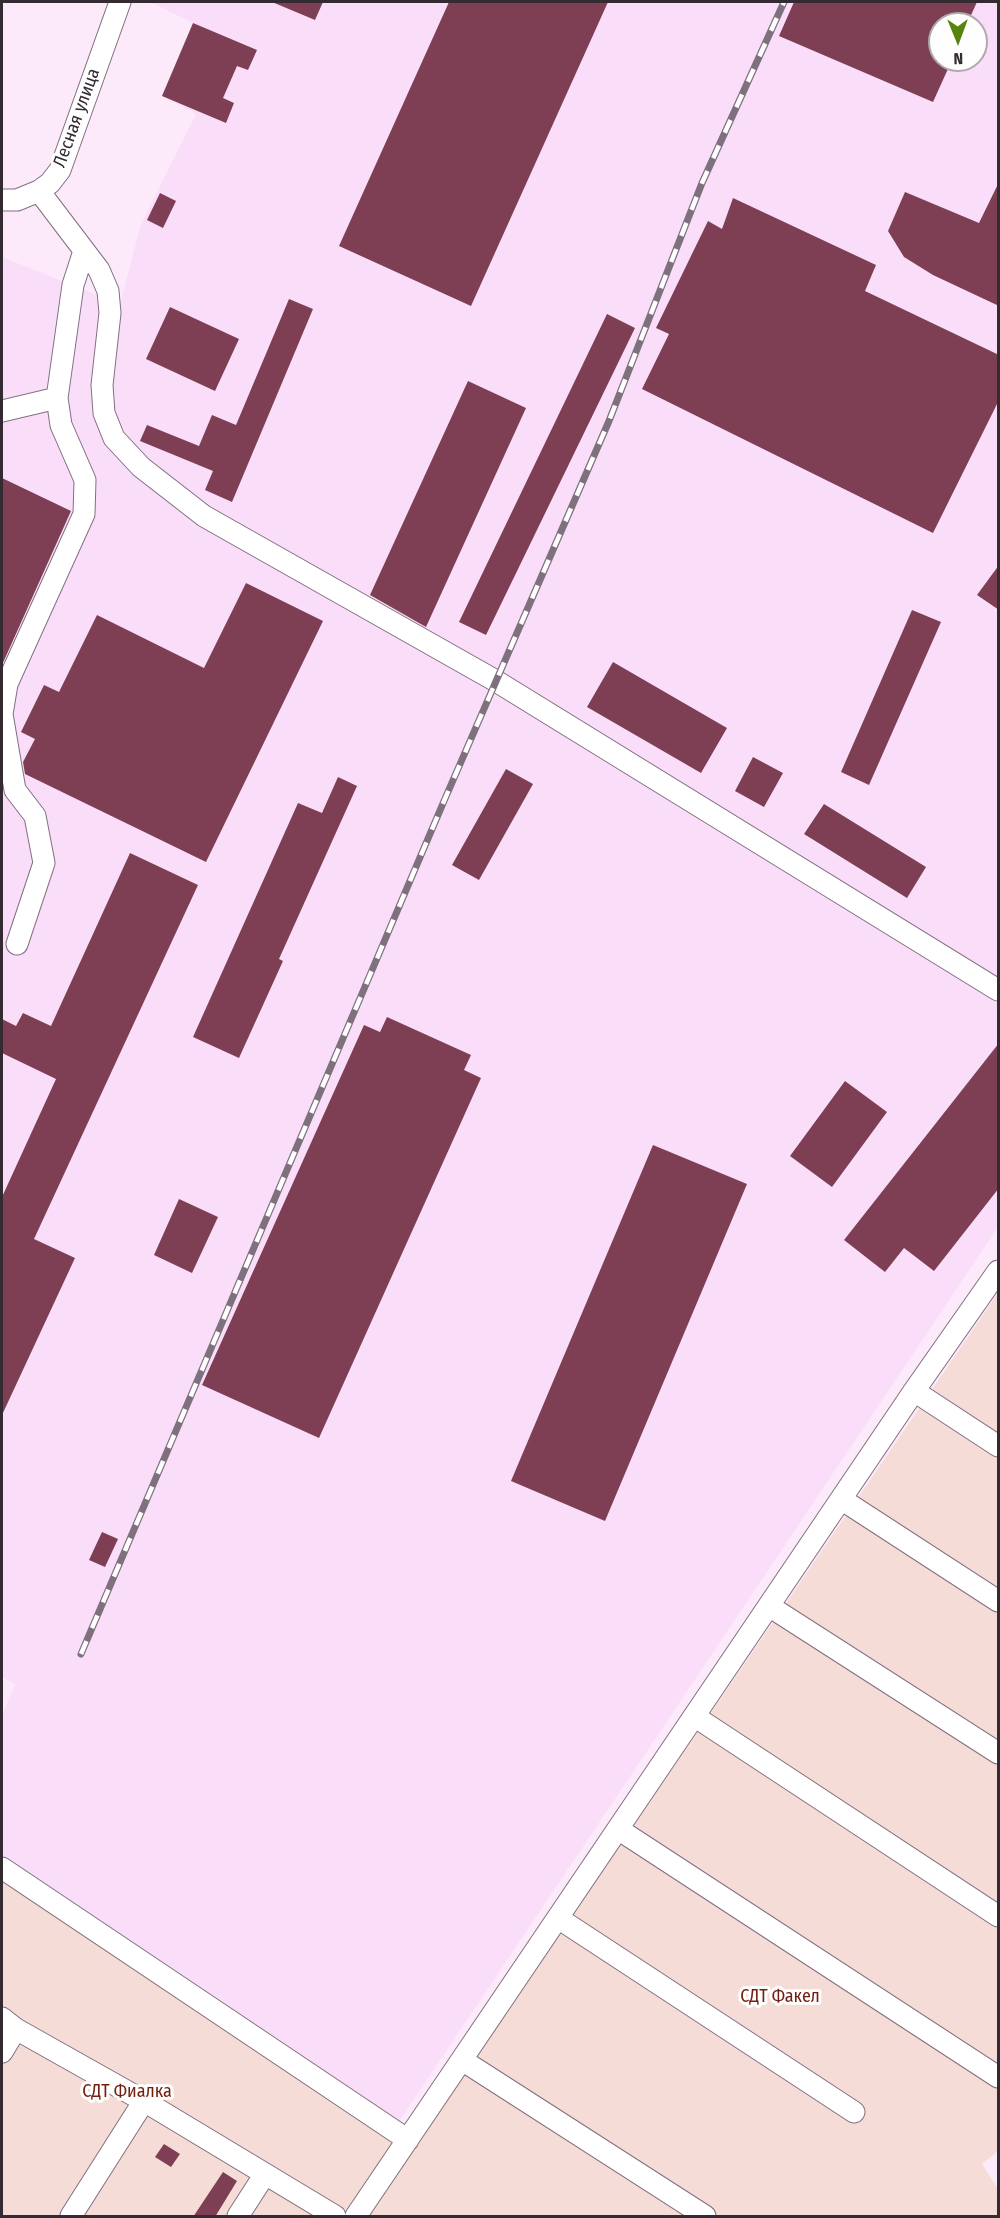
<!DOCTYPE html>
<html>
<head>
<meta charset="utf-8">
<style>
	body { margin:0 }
	#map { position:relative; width:1000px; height:2218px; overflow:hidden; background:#fceafb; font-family:"Fira Sans Condensed",sans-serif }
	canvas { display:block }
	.frame { position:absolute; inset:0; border:3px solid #332a32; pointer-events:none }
	.north { position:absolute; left:928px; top:12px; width:60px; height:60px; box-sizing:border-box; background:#fefefe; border:2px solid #ada9ac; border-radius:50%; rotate:179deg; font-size:16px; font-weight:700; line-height:24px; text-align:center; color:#332a32 }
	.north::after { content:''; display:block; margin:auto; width:21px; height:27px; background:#57830f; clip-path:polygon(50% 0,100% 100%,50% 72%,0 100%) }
</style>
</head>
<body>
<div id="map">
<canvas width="1000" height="2218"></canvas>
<div class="frame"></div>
<div class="north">N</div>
</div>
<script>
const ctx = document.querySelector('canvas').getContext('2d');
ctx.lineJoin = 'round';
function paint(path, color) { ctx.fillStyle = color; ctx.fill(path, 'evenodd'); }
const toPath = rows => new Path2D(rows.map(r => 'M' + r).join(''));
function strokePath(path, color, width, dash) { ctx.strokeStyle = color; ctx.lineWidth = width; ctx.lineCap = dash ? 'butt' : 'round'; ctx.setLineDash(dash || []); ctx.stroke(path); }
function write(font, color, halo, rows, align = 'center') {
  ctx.font = font + ' "Fira Sans Condensed",sans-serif'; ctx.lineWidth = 6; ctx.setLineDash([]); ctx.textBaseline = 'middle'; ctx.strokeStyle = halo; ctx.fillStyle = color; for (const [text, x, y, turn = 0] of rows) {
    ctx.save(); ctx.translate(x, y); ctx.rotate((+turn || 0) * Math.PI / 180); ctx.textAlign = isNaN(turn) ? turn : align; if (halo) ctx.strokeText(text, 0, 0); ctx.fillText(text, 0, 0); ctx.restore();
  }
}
paint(toPath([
	[150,2,998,2,998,1227,398,2123,2,1856,2,1715,15,1684,2,1677,2,257,120,304,141,224,196,114,162,96,193,23],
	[940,24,976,24,976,60,940,60]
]), '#fadef9');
paint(toPath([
	[998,1293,998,2151,982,2164,998,2189,998,2216,2,2216,2,1856,398,2123,412,2150]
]), '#f6dcd6');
paint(toPath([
	[272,2,323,2,315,20],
	[449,2,608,2,471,306,339,246],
	[794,2,977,2,967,24,940,24,940,60,952,60,933,102,779,36],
	[193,23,257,50,248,70,237,66,223,98,234,103,226,123,162,96],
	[999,182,999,306,933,275,904,257,888,231,905,192,979,223],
	[160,193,176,201,163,228,147,220],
	[733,198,876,265,865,291,999,355,999,400,933,533,642,389,669,334,656,328,708,221,722,229],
	[289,299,313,309,232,502,205,490,213,471,140,441,147,425,199,446,212,415,236,425],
	[170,307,239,339,215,391,146,359],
	[607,314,635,328,486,635,459,622],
	[468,381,526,408,426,627,370,595],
	[2,478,71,511,2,665],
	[999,565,999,610,977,595],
	[246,583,323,621,206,862,25,774,23,762,35,739,21,732,44,685,59,692,97,615,204,668],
	[912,610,941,622,869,785,841,772],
	[613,662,727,728,701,773,587,707],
	[753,757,783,773,764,807,735,791],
	[506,769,533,784,479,880,452,865],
	[338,777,357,786,279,959,283,961,239,1058,193,1037,298,803,322,813],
	[824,804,926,867,907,898,804,834],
	[130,853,198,885,34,1239,75,1258,2,1415,2,1197,56,1079,2,1053,2,1019,16,1026,23,1013,51,1026],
	[387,1017,471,1055,464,1070,481,1078,319,1438,202,1385,364,1025,380,1032],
	[999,1043,999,1188,934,1271,904,1248,885,1272,844,1240],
	[845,1081,887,1112,832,1187,790,1156],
	[653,1145,747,1184,605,1521,511,1481],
	[179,1199,218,1217,192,1273,154,1255],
	[102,1532,118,1539,105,1567,89,1560],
	[164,2144,180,2154,171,2167,155,2157],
	[223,2172,237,2181,215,2217,193,2217]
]), '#7e3f54');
const minor = toPath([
	[39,191,99,270,108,291,110,313,102,385,104,413,114,438,141,467,204,516,496,681,998,990],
	[2,200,17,200,39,191,50,183,60,170,120,2],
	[2,411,57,398],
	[17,944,44,863,35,816,15,790,2,714,7,684,84,514,85,480,61,425,57,398,73,285,84,251],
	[914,1391,998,1446],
	[841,1499,998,1601],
	[769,1606,998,1753],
	[694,1716,998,1916],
	[618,1829,998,2077],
	[2,1868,408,2140],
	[558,1918,854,2112],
	[2,2018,16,2029,144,2101,335,2216],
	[2,2052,16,2029],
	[462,2060,705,2216],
	[71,2216,144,2101],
	[238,2216,265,2174],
	[356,2216,914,1391,998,1271]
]);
strokePath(minor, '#826f81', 23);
strokePath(minor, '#fff', 21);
const rail = toPath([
	[81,1654,444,801,609,421,702,183,784,2]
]);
strokePath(rail, '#7e717d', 7);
strokePath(rail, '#fefefe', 4.5, [14]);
write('18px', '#332a32', '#fefefe', [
	["Лесная улица",77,118,-70]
]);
write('18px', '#742011', '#fefefe', [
	["СДТ Факел",780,1997],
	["СДТ Фиалка",127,2092]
]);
</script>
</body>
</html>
